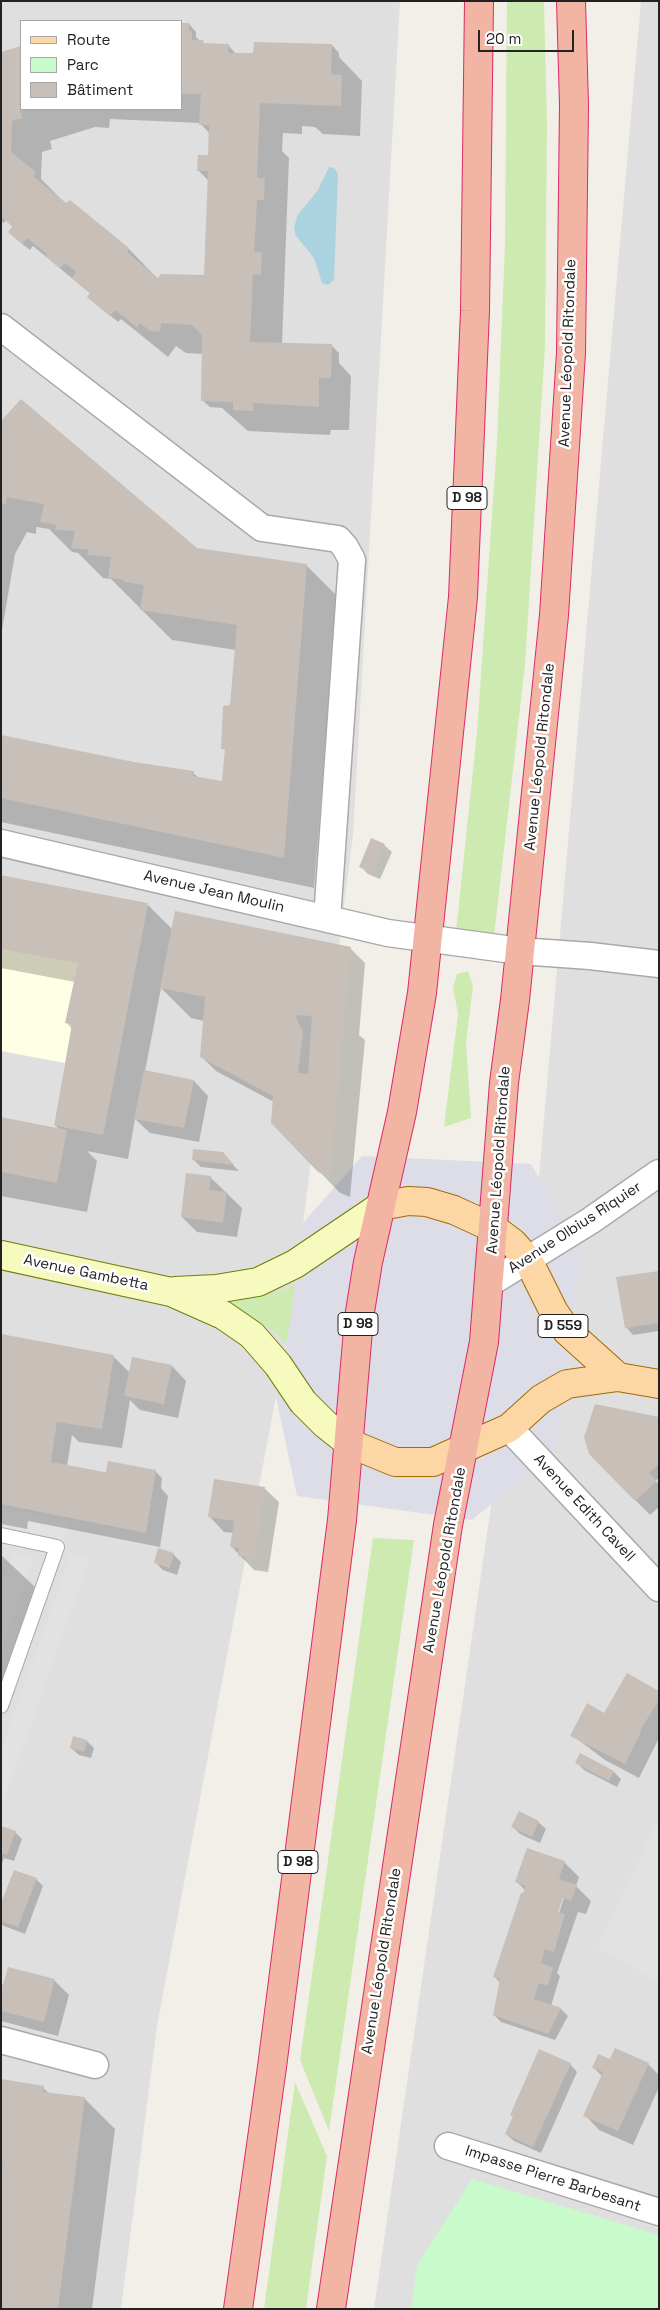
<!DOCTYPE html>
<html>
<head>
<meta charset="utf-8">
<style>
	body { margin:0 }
	#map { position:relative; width:660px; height:2310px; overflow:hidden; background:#f2efe9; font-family:"Space Grotesk",sans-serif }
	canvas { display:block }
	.frame { position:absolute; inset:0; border:2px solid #222; pointer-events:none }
	.legend { position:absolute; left:20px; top:20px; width:162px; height:90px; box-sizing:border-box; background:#fff; border:1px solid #a7a7a7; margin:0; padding:6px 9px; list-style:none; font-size:15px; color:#222 }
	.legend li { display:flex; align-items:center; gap:10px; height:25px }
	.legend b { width:25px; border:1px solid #a7a7a7 }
	.scale { position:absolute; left:478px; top:30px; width:96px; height:22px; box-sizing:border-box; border:2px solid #222; border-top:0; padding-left:6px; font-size:15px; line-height:18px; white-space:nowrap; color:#222; -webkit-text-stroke:4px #fff; paint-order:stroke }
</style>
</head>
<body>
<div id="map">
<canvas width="660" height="2310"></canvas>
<div class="frame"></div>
<ul class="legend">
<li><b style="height:6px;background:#fcd6a4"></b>Route</li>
<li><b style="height:14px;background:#c8facc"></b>Parc</li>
<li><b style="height:14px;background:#c7bfb8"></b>Bâtiment</li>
</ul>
<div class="scale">20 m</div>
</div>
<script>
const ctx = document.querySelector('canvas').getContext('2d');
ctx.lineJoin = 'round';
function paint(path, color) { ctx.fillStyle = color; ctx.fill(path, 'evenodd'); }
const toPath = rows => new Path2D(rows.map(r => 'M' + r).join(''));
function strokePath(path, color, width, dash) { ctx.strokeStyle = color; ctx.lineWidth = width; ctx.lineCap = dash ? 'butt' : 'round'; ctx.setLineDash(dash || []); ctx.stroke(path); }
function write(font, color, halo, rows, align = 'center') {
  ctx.font = font + ' "Space Grotesk",sans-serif'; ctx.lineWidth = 5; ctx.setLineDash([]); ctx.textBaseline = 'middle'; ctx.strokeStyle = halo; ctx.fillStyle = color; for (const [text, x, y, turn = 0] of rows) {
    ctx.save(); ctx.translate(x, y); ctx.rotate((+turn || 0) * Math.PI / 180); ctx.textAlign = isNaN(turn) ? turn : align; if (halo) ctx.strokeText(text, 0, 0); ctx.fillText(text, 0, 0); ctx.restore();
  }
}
paint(toPath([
	[1,1,400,1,353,835,291,1317,157,2026,121,2309,1,2309],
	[21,21,181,21,181,109,21,109],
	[641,1,659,1,659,2309,374,2309,539,1177]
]), '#e0dfdf');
paint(toPath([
	[1,875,148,903,103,1135,54,1125,65,1063,1,1051]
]), '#ffffe5');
paint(toPath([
	[507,1,544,1,547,125,545,346,525,665,494,936,456,932,477,732,497,442,505,244],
	[468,971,473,986,466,1043,471,1118,444,1127,458,1014,453,988,457,974],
	[308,1278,290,1349,276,1333,267,1327,229,1306,230,1300,281,1291],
	[373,1538,414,1540,329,2131,300,2060],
	[295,2082,327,2156,306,2309,264,2309]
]), '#cdebb0');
paint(toPath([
	[472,2179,659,2235,659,2309,411,2309,417,2265]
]), '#c8facc');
paint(toPath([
	[1,1508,69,1522,65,1540,1,1526],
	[13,1553,33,1559,1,1651,1,1588],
	[71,1554,89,1560,1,1809,1,1751],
	[659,1818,659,1982,597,1947]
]), '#e2e2e2');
paint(toPath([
	[362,1156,531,1164,582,1252,555,1451,472,1520,297,1496,276,1397,291,1317,303,1223]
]), '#dddde8');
paint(toPath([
	[329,167,334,168,338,174,334,279,330,284,327,285,322,283,314,258,296,236,294,229,297,216,318,190]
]), '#aad3df');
paint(toPath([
	[82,20,100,21,101,21,82,21],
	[181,24,189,24,196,32,196,37,200,41,205,44,228,45,236,54,254,55,332,45,339,53,339,57,362,81,360,136,323,134,315,127,302,126,302,134,283,133,282,151,289,158,282,344,332,346,339,353,339,363,351,376,349,430,331,430,330,435,248,431,222,408,210,407,202,400,203,354,186,353,176,346,168,357,121,319,118,322,96,304,91,294,33,246,30,250,16,239,13,227,6,220,4,223,1,221,1,54,21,47,21,109,181,109],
	[110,119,200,123,210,134,209,156,198,170,209,181,205,277,158,279,129,249,70,202,67,205,41,179,42,152,52,149,50,141,95,127,109,128],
	[1,423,196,549,306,565,337,596,314,888,1,822,1,736,134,763,193,773,199,778,223,782,226,751,223,748,231,707,236,650,172,640,111,579,103,578,78,553,72,552,49,529,36,527,36,534,27,532,15,554,1,636],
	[384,845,392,852,380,879,368,874,361,867],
	[1,876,147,904,172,929,350,948,365,963,359,1035,365,1040,350,1197,340,1193,319,1171,274,1102,216,1071,201,1056,204,1021,191,1018,161,988,145,1071,194,1081,208,1096,199,1142,150,1133,135,1119,128,1159,87,1151,97,1161,87,1212,1,1196,1,1119,60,1130,55,1125,72,1029,67,1023,75,982,1,968],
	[193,1159,227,1159,239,1171,201,1167],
	[210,1177,242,1208,237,1237,197,1232,182,1217],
	[659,1272,659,1331,633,1335,626,1327],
	[1,1335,113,1356,130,1373,172,1366,186,1381,178,1418,140,1410,130,1400,122,1448,79,1442,72,1435,67,1466,107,1473,155,1471,162,1478,161,1488,168,1496,160,1547,28,1521,27,1529,1,1524],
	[659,1418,659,1478,655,1481,659,1484,659,1507,650,1515,590,1454],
	[264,1488,279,1502,268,1572,254,1570,232,1547,234,1533,224,1532,210,1517],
	[173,1554,181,1562,177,1575,163,1570,156,1563],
	[1,1555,35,1587,1,1687],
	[659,1692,659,1738,639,1778,605,1760,572,1735],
	[87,1741,94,1748,91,1758,79,1755,71,1748],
	[581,1755,614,1772,621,1779,617,1787,584,1770,576,1762],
	[538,1822,546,1829,540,1843,520,1834,513,1827],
	[1,1827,15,1832,22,1839,14,1861,4,1858,1,1867],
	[564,1862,579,1877,576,1886,591,1901,586,1914,578,1912,557,1973,560,1976,551,2006,561,2009,568,2016,555,2040,501,2022,494,2015,500,1983,495,1977,526,1891,517,1882],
	[564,1891,566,1892,559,1913,557,1913],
	[36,1879,43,1886,25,1934,4,1926,1,1924,1,1906],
	[9,1968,55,1981,69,1995,58,2036,1,2021,1,1986,4,1986],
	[610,2061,648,2064,659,2075,659,2087,633,2145,599,2130,585,2115,602,2076,594,2068],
	[570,2064,577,2072,541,2153,514,2141,506,2134,514,2117,511,2114],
	[1,2080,43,2088,50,2094,84,2098,115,2129,92,2309,1,2309]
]), '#0003');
paint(toPath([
	[181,23,189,23,189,31,192,31,192,40,204,40,203,43,229,44,228,53,253,53,254,42,332,44,331,74,342,75,341,106,260,103,257,178,265,178,264,200,257,200,254,252,262,252,261,275,253,274,250,342,332,344,331,378,319,378,319,407,253,403,253,411,233,410,233,402,201,401,202,335,192,325,161,323,160,332,150,331,140,323,137,327,115,310,110,316,87,297,90,293,72,278,76,272,65,263,60,268,45,256,47,254,27,238,22,244,8,232,13,226,1,217,1,52,21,46,21,109,26,109,20,111,23,118,12,121,11,152,36,172,33,176,66,203,70,200,129,248,127,252,158,278,161,274,204,275,208,171,197,171,198,155,208,155,209,125,199,125,201,94,181,94],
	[21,399,197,548,307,564,284,858,1,798,1,735,134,762,194,771,193,776,222,781,225,749,221,749,223,706,230,705,237,625,140,610,144,585,125,582,122,579,108,578,111,557,87,555,89,550,71,548,75,531,55,530,56,525,40,522,44,504,6,497,6,504,1,504,1,421],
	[371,838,385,844,372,873,359,867],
	[1,875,148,903,103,1135,54,1125,72,1024,65,1023,78,963,1,949],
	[175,911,351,947,330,1177,318,1172,271,1123,273,1096,200,1057,205,997,160,988],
	[295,1015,312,1016,308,1074,298,1073,303,1033],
	[144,1070,194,1080,184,1128,134,1119],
	[1,1117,67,1130,57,1183,1,1172],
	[193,1149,223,1152,234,1165,192,1160],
	[186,1173,211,1176,209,1190,227,1192,223,1223,181,1217],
	[659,1271,659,1323,625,1328,616,1277],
	[1,1334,114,1355,102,1429,57,1422,51,1462,104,1472,106,1472,108,1461,156,1470,146,1533,1,1504],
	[132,1357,172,1365,164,1404,124,1396],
	[595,1404,659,1417,659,1464,649,1473,657,1481,635,1501,589,1454,584,1437],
	[214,1479,265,1487,254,1558,238,1556,239,1548,230,1547,234,1521,208,1517],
	[158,1548,174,1553,170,1568,154,1563],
	[627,1673,659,1691,659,1700,640,1731,641,1732,625,1764,570,1736,587,1703,604,1713],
	[73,1736,87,1740,84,1752,70,1748],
	[580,1753,614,1771,609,1781,575,1763],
	[519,1811,539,1821,532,1837,511,1827],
	[1,1826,16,1831,7,1855,1,1853],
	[527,1848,565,1861,559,1879,577,1885,571,1901,563,1898,558,1912,565,1914,554,1952,545,1949,541,1963,553,1968,548,1986,539,1983,534,1999,561,2008,548,2034,493,2015,500,1979,493,1977,521,1893,523,1893,526,1886,515,1882],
	[14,1870,37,1878,18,1927,1,1921,1,1903],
	[8,1967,55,1979,44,2022,1,2011,1,1984,3,1985],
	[615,2048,649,2063,618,2131,583,2116,603,2072,592,2068,598,2054,610,2059],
	[539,2049,571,2063,533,2147,505,2134,513,2116,510,2115],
	[1,2079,44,2086,43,2092,85,2097,58,2309,1,2309,1,2173,3,2159,1,2159]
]), '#c7bfb8');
const service = toPath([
	[1,1535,57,1547,1,1706]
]);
const minor = toPath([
	[1,327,262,528,338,539,345,547,352,560,327,919],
	[1,843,388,933,520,951,590,956,659,964],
	[490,1283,590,1221,659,1173],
	[509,1428,659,1588],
	[1,2040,95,2065],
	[448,2146,659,2212]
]);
const secondary = toPath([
	[1,1255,171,1292,223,1315,252,1335,278,1365,303,1402,325,1424,349,1443],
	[175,1291,216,1289,258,1282,295,1264,381,1206]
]);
const primary = toPath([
	[381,1206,408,1201,427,1202,454,1210,493,1228,513,1243,528,1260,554,1312,567,1331,618,1377],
	[349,1443,395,1462,433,1462,509,1428,541,1399,567,1384,618,1377,659,1384]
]);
const trunk = toPath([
	[238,2309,272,2067,342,1520,359,1318,368,1262,402,1112,422,993,447,752,463,597,475,311,479,1],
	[331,2309,448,1525,484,1342,504,1083,515,1000,554,615,571,353,574,105,571,1]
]);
strokePath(service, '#a9a9a9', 16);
strokePath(minor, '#a9a9a9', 29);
strokePath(secondary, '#707d05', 30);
strokePath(primary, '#a06b00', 30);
strokePath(trunk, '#dc2a67', 30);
strokePath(service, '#fff', 14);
strokePath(minor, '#fff', 26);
strokePath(secondary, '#f7fabf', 28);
strokePath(primary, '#fcd6a4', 28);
strokePath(trunk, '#f2b4a3', 28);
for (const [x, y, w] of [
	[467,498,40],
	[358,1324,40],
	[563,1326,50],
	[298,1862,40]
]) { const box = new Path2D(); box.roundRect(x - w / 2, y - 11.5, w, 23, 4); ctx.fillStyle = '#fff'; ctx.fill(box); strokePath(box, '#222', 1); }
write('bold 14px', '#222', null, [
	["D 98",467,498],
	["D 98",358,1324],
	["D 559",563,1326],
	["D 98",298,1862]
]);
write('15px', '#222', '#fff', [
	["Avenue Léopold Ritondale",568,353,-88],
	["Avenue Léopold Ritondale",540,757,-84],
	["Avenue Jean Moulin",214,892,13],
	["Avenue Léopold Ritondale",499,1160,-86],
	["Avenue Olbius Riquier",575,1228,-33],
	["Avenue Gambetta",86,1273,12],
	["Avenue Edith Cavell",584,1508,47],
	["Avenue Léopold Ritondale",445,1560,-80],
	["Avenue Léopold Ritondale",382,1961,-81],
	["Impasse Pierre Barbesant",553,2179,18]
]);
</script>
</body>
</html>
